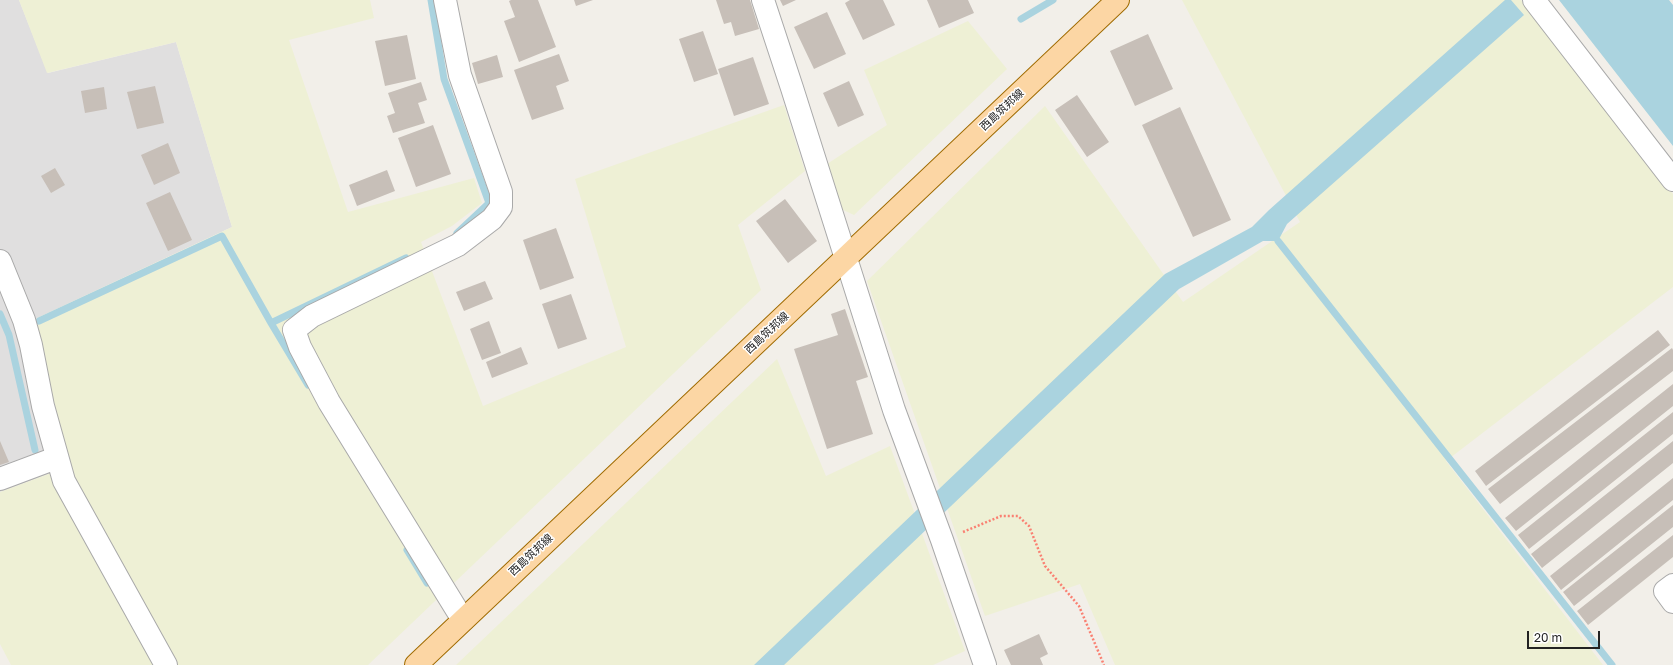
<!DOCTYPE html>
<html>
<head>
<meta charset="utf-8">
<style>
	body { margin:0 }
	#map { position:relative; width:1673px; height:665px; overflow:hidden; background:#f2efe9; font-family:"Golos Text",sans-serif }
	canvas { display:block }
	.scale { position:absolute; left:1527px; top:631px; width:73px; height:18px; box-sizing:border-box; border:2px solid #222; border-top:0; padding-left:5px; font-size:12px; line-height:14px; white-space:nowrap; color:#222; -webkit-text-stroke:3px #fff; paint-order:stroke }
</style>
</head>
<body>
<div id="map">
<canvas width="1673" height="665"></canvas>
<div class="scale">20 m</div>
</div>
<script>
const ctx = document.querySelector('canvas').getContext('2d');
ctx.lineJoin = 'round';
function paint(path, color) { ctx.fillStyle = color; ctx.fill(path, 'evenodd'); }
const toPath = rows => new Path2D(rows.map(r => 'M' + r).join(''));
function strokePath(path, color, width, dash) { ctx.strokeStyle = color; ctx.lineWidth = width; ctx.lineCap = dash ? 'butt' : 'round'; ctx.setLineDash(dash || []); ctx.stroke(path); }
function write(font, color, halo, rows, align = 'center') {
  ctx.font = font + ' "Golos Text","Noto Sans JP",sans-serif'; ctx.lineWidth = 3; ctx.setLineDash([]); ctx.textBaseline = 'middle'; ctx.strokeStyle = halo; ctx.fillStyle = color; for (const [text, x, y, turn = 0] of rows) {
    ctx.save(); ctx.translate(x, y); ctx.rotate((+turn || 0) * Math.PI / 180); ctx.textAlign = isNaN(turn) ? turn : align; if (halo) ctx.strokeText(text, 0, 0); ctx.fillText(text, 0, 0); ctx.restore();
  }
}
paint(toPath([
	[0,0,19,0,48,73,176,42,232,227,33,320,70,466,0,492]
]), '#e0dfdf');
paint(toPath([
	[19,0,370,0,374,18,289,40,348,212,474,178,482,203,452,226,421,242,483,406,626,347,575,179,784,105,805,171,738,225,761,290,368,665,11,665,0,644,0,492,70,466,33,320,232,227,176,42,47,73],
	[1182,0,1521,0,1673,194,1673,287,1446,461,1603,665,1115,665,1080,584,985,616,867,281,1045,106,1183,302,1300,222],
	[968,21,1007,69,854,215,841,209,827,164,887,125,864,70],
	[777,359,826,476,890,446,965,651,933,665,456,665]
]), '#eef0d5');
paint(toPath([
	[1505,0,1511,0,1524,15,1287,224,1278,241,1263,241,1179,289,784,665,754,665,1165,274,1252,227,1269,210],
	[1559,0,1669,0,1673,5,1673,146]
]), '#aad3df');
strokePath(toPath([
	[431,0,444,79,489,203,457,233],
	[1021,19,1053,0],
	[1278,241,1612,665],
	[0,314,9,335,35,450],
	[39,321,222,236,271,323,308,385],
	[271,323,406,258],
	[407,550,427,583]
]), '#aad3df', 7);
paint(toPath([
	[511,0,538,0,556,47,519,62,504,21,515,17,509,1],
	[574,0,593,0,576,6],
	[716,0,750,0,759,29,735,36,731,22,724,24],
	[780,0,796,0,783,6],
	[850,0,883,0,895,25,863,40,845,3],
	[927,0,968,0,974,13,939,28],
	[827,12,846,54,814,69,794,27],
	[703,31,718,74,694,82,679,39],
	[1148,34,1173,89,1135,106,1110,51],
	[407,35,416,79,385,86,375,41],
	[559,54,569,81,556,86,564,109,532,120,514,70],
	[497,55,503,77,478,84,472,63],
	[753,57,769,104,734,116,718,69],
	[849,81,864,115,838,127,823,93],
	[421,82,427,100,418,103,425,123,393,133,387,116,395,113,388,93],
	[155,86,164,123,137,129,127,92],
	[104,87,107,109,85,113,81,91],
	[1077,95,1109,142,1087,157,1055,110],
	[1180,107,1231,220,1193,237,1142,125],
	[433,125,451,174,416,187,398,138],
	[168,143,180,173,154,185,141,155],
	[55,168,65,185,51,193,41,176],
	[387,170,395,191,357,206,349,185],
	[170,192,192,240,168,251,146,203],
	[785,199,817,241,788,263,756,221],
	[556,228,574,278,540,290,523,240],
	[485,281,493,299,464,311,456,292],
	[571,294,587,339,558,349,542,304],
	[845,309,868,377,856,381,873,434,827,449,794,349,838,335,831,314],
	[489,321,501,353,482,360,470,329],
	[1658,330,1670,345,1486,486,1475,471],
	[521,347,528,364,492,378,486,362],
	[1672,348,1673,350,1673,371,1500,504,1488,489],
	[1673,384,1673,406,1516,531,1505,518],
	[1673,412,1673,434,1529,549,1518,535],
	[0,441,9,462,0,465],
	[1673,441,1673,463,1542,568,1531,554],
	[1673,478,1673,500,1561,590,1550,576],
	[1673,505,1673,527,1574,606,1563,592],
	[1673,535,1673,557,1588,625,1577,611],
	[1039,634,1048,654,1040,658,1043,665,1011,665,1004,650]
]), '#c7bfb8');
const minor = toPath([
	[445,0,460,75,501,192,501,207,492,219,458,245,312,316,294,330,300,347,329,402,463,620],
	[763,0,792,88,894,410,942,540,985,665],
	[1534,0,1673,180],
	[0,261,24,320,31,345,43,406,64,481,166,665],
	[0,479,56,458],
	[1673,585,1665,591,1673,602]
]);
const major = toPath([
	[416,665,1118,0]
]);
strokePath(minor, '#a9a9a9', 24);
strokePath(major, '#a06b00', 24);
strokePath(toPath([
	[963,532,1001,516,1018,516,1029,526,1045,566,1079,606,1104,665]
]), '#fa8072', 2.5, [2, 2]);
strokePath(minor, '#fff', 22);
strokePath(major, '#fcd6a4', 22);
write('11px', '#222', '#fff', [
	["西島筑邦線",1002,110,-43],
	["西島筑邦線",767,333,-43],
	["西島筑邦線",531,555,-43]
]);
</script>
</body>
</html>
